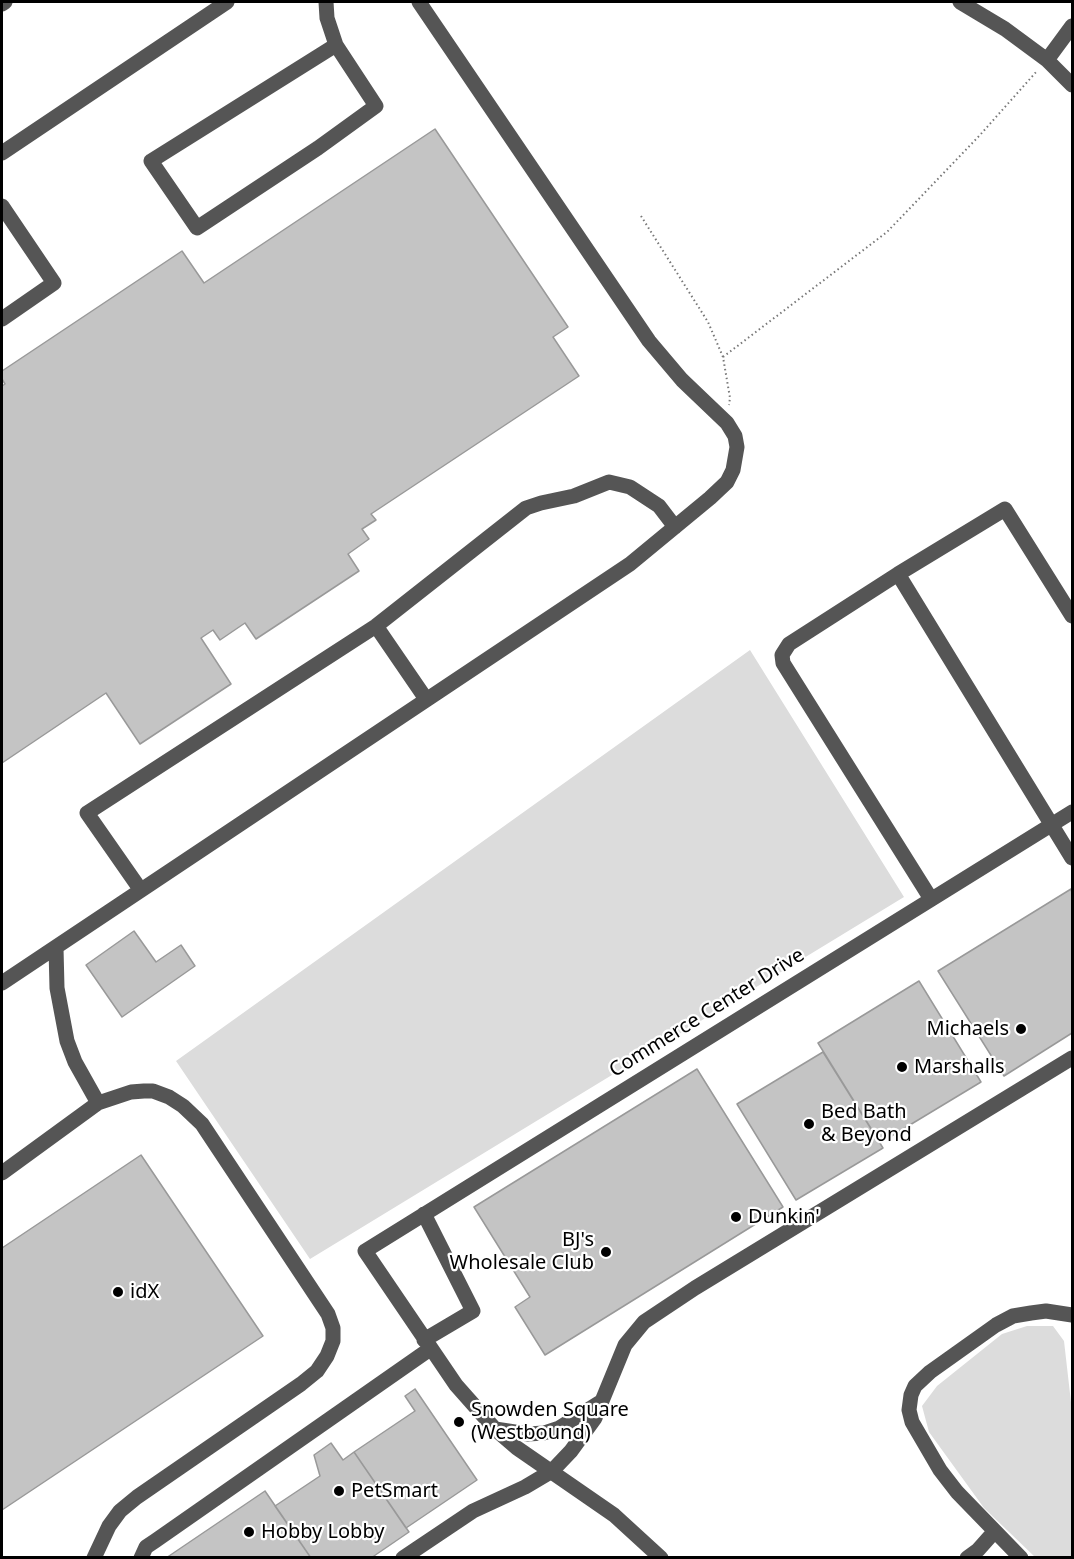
<!DOCTYPE html>
<html>
<head>
<meta charset="utf-8">
<style>
	body { margin:0 }
	#map { position:relative; width:1074px; height:1559px; overflow:hidden; background:#fff; font-family:"Noto Sans",sans-serif }
	canvas { display:block }
	.frame { position:absolute; inset:0; border:3px solid #000; pointer-events:none }
</style>
</head>
<body>
<div id="map">
<canvas width="1074" height="1559"></canvas>
<div class="frame"></div>
</div>
<script>
const ctx = document.querySelector('canvas').getContext('2d');
ctx.lineJoin = 'round';
function paint(path, color) { ctx.fillStyle = color; ctx.fill(path, 'evenodd'); }
const toPath = rows => new Path2D(rows.map(r => 'M' + r).join(''));
function strokePath(path, color, width, dash) { ctx.strokeStyle = color; ctx.lineWidth = width; ctx.lineCap = dash ? 'butt' : 'round'; ctx.setLineDash(dash || []); ctx.stroke(path); }
function write(font, color, halo, rows, align = 'center') {
  ctx.font = font + ' "Noto Sans",sans-serif'; ctx.lineWidth = 4.5; ctx.setLineDash([]); ctx.textBaseline = 'middle'; ctx.strokeStyle = halo; ctx.fillStyle = color; for (const [text, x, y, turn = 0] of rows) {
    ctx.save(); ctx.translate(x, y); ctx.rotate((+turn || 0) * Math.PI / 180); ctx.textAlign = isNaN(turn) ? turn : align; if (halo) ctx.strokeText(text, 0, 0); ctx.fillText(text, 0, 0); ctx.restore();
  }
}
paint(toPath([
	[750,650,904,897,310,1259,176,1061],
	[1027,1326,1053,1326,1064,1341,1072,1411,1072,1557,1035,1557,984,1508,929,1432,922,1406,937,1386,1002,1334]
]), '#dcdcdc');
const building = toPath([
	[435,129,568,327,553,337,579,376,371,514,376,520,362,529,369,539,348,554,359,571,256,639,245,623,220,640,213,630,201,638,231,684,140,744,106,693,2,763,2,386,5,384,2,379,2,371,182,251,204,283,435,129],
	[1071,889,1072,893,1072,1033,1004,1076,938,971,1071,889],
	[134,931,156,962,181,945,195,966,122,1017,86,965,134,931],
	[919,981,981,1082,880,1143,818,1043,919,981],
	[823,1052,883,1148,796,1200,737,1104,823,1052],
	[697,1069,783,1207,545,1355,515,1307,530,1297,474,1207,697,1069],
	[141,1155,263,1336,2,1510,2,1248,141,1155],
	[415,1389,477,1480,406,1528,354,1452,415,1411,405,1396,415,1389],
	[331,1443,343,1460,354,1452,409,1532,371,1558,311,1558,275,1506,320,1476,314,1455,331,1443],
	[265,1491,311,1558,166,1558,265,1491]
]);
paint(building, '#c4c4c4');
strokePath(building, '#999', 1.5);
strokePath(toPath([
	[641,216,708,322,723,357,730,398,729,405],
	[723,357,887,232,980,135,1037,71]
]), '#777', 2, [1.5, 3]);
strokePath(toPath([
	[326,2,327,18,336,45,376,106,318,148,197,228,151,161,336,45],
	[960,2,1005,29,1047,60,1072,85],
	[2,4,5,2],
	[1047,60,1072,26],
	[2,153,227,2],
	[2,206,54,283,2,319],
	[898,574,1072,858],
	[376,626,426,699],
	[140,889,87,813,376,626,526,508,541,503,574,496,609,482,630,487,659,506,675,527],
	[931,899,783,663,782,655,789,644,898,574,1005,509,1072,616],
	[56,948,57,988,67,1041,75,1062,98,1103],
	[2,983,630,564,710,498,727,482,733,470,737,447,735,436,727,423,682,380,649,341,419,2],
	[2,1173,98,1103,131,1092,144,1091,153,1091,169,1097,183,1106,202,1124,328,1314,333,1328,333,1341,327,1356,317,1371,301,1384,137,1497,120,1511,109,1526,94,1558],
	[424,1214,473,1311,424,1340],
	[495,1429,528,1434,544,1433,559,1428,602,1401],
	[141,1558,146,1547,155,1541,430,1349],
	[403,1558,473,1511,525,1487,552,1471,571,1451,595,1418,625,1345,644,1322,695,1288,1072,1058],
	[661,1558,614,1515,517,1448,495,1429,456,1385,365,1251,1072,812],
	[967,1558,978,1550,994,1532],
	[1021,1558,957,1492,940,1470,912,1422,909,1410,911,1395,915,1386,930,1372,996,1325,1013,1316,1031,1313,1046,1311,1072,1315]
]), '#555', 15);
for (const [x, y, r, color] of [
	[1021,1029,6,"#000"],
	[902,1067,6,"#000"],
	[809,1124,6,"#000"],
	[736,1217,6,"#000"],
	[606,1252,6,"#000"],
	[118,1292,6,"#000"],
	[459,1422,6,"#000"],
	[339,1491,6,"#000"],
	[249,1532,6,"#000"]
]) { const dot = new Path2D(); dot.arc(x, y, r, 0, 2 * Math.PI); ctx.fillStyle = color; ctx.fill(dot); strokePath(dot, '#fff', 2); }
write('20px', '#000', '#fff', [
	["Commerce Center Drive",707,1013,-32]
]);
write('20px', '#000', '#fff', [
	["Michaels",1009,1029,"right"],
	["Marshalls",914,1067],
	["Bed Bath",821,1112],
	["& Beyond",821,1135],
	["Dunkin'",748,1217],
	["BJ's",594,1240,"right"],
	["Wholesale Club",594,1263,"right"],
	["idX",130,1292],
	["Snowden Square",471,1410],
	["(Westbound)",471,1433],
	["PetSmart",351,1491],
	["Hobby Lobby",261,1532]
], 'left');
</script>
</body>
</html>
